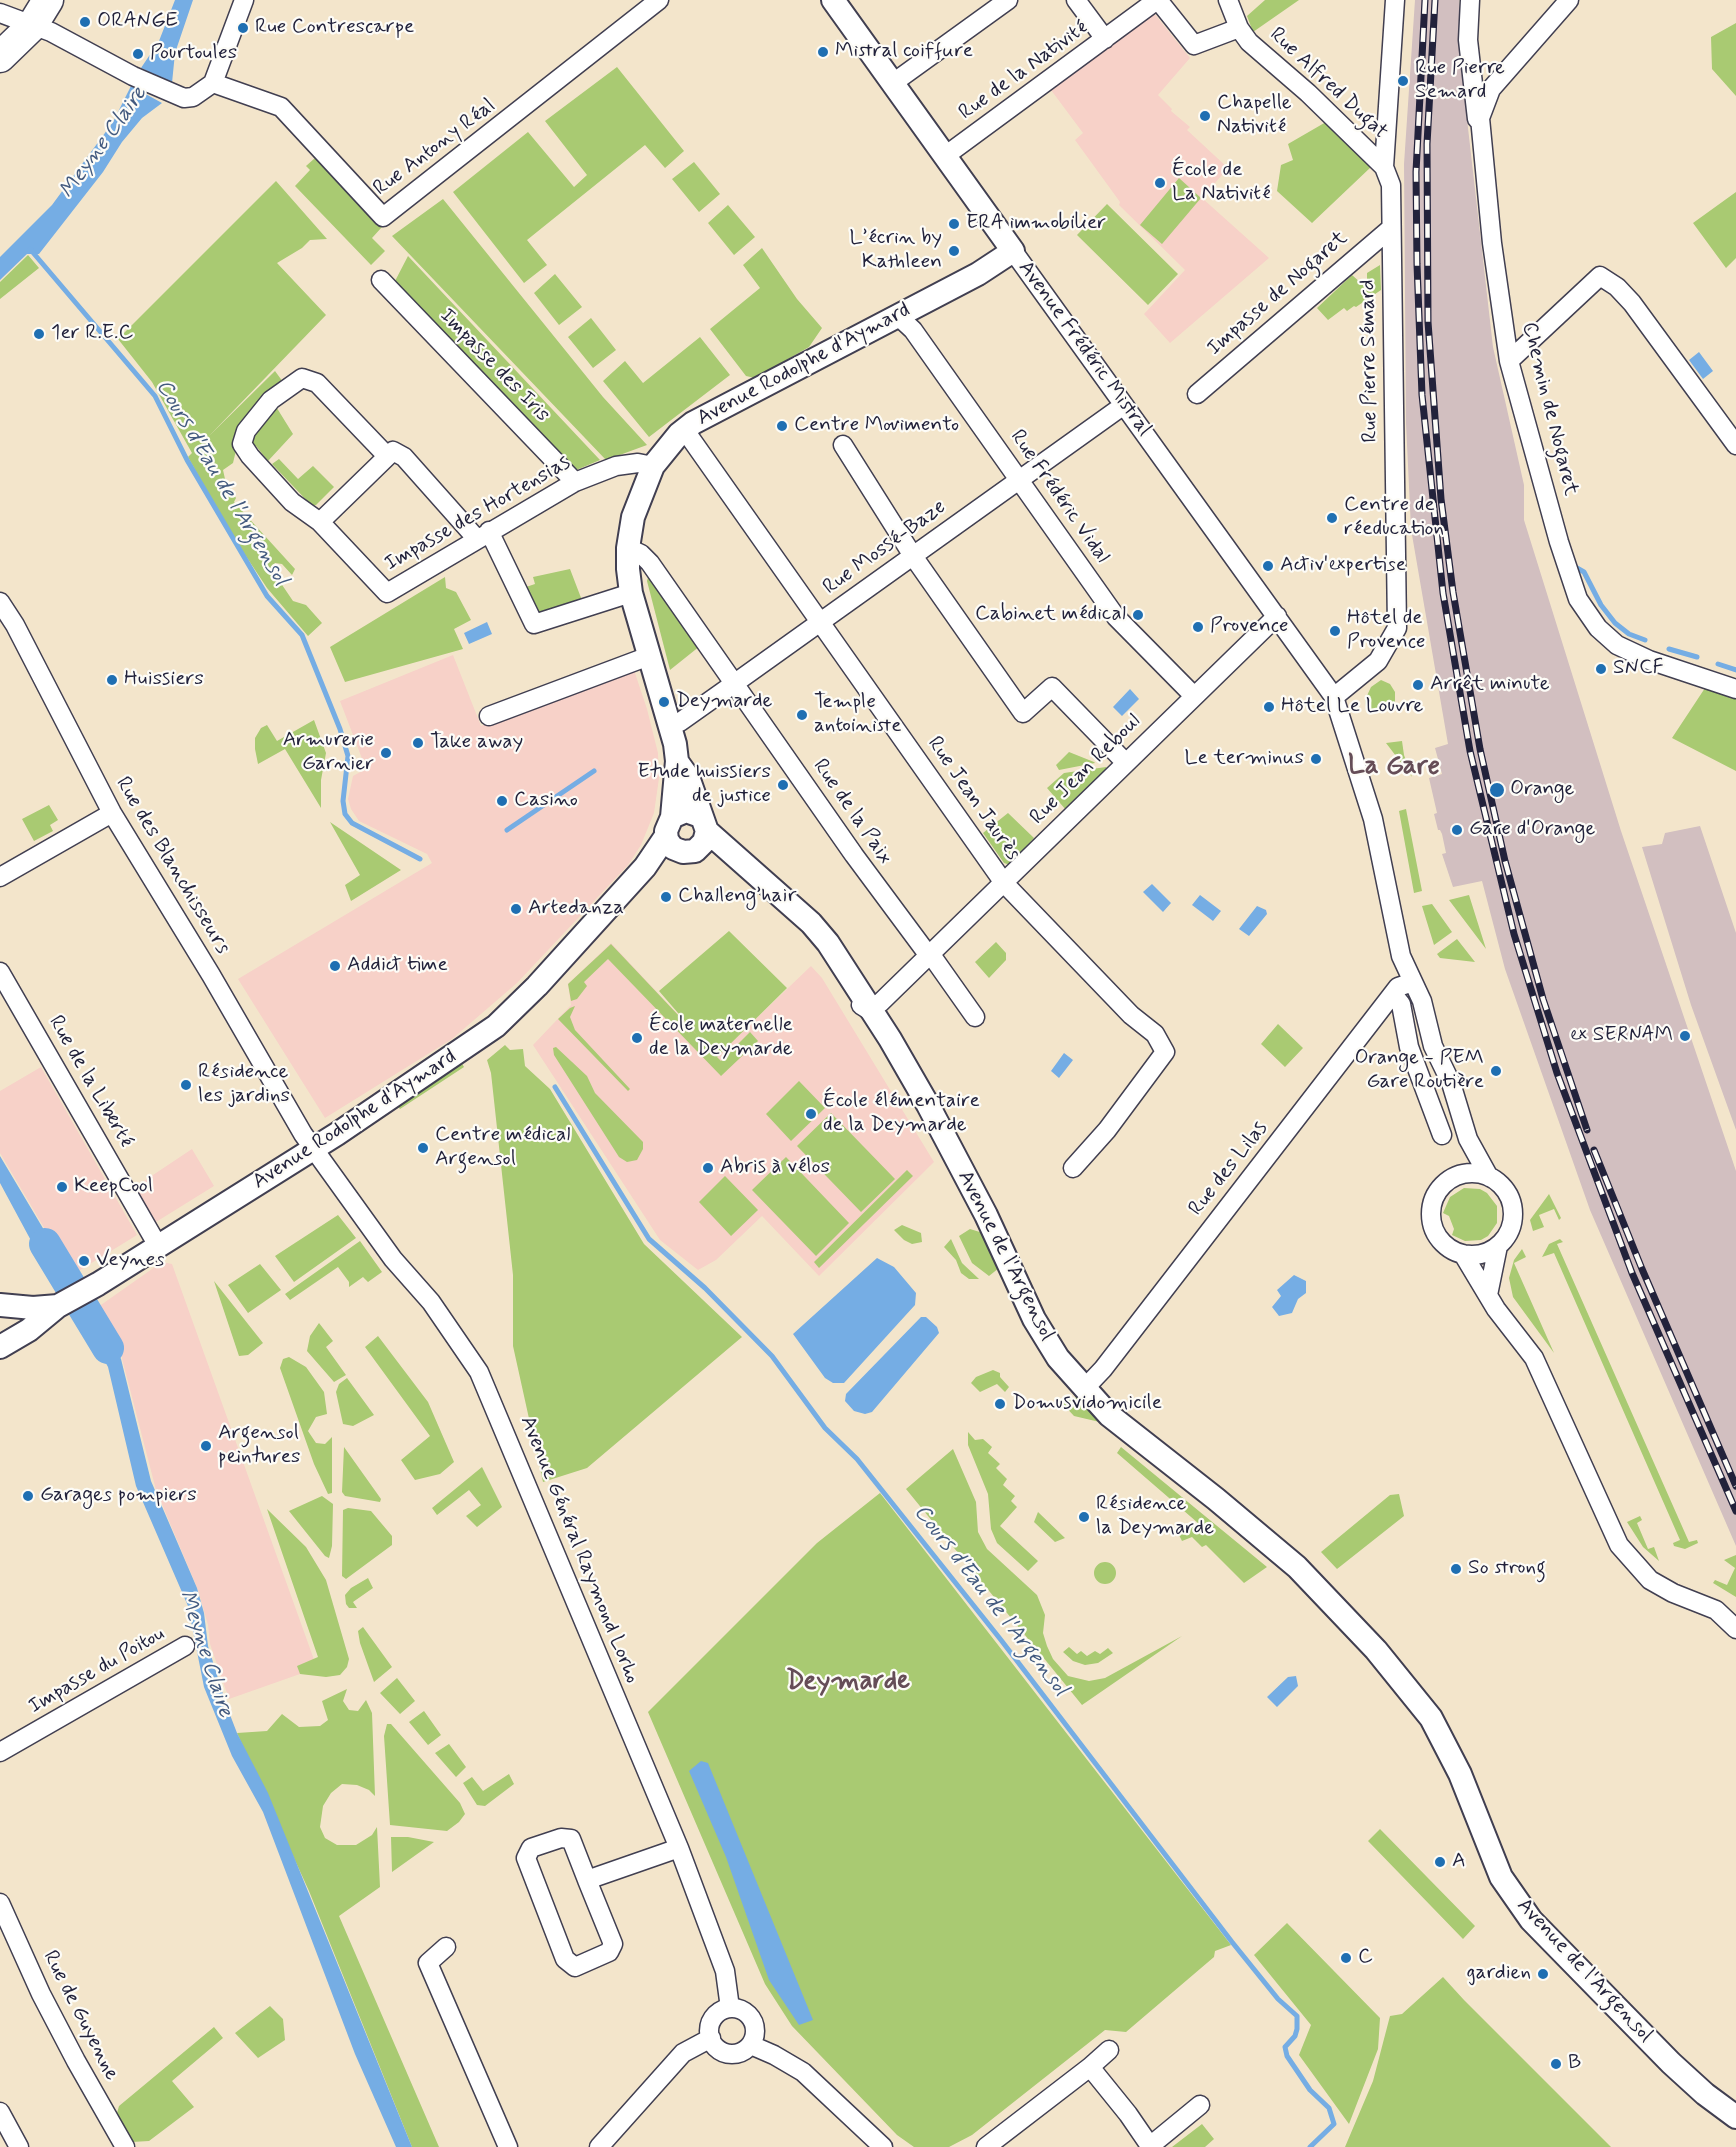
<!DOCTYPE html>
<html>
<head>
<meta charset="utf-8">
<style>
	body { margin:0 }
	canvas { display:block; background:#f3e5cb }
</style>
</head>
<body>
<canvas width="1736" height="2147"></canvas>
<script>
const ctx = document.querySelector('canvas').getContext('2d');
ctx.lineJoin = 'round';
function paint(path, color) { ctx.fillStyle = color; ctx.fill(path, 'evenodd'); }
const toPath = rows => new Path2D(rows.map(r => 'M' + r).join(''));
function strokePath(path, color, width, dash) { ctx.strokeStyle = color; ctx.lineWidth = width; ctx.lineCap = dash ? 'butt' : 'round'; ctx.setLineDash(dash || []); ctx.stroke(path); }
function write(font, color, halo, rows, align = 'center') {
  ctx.font = font + ' Mynerve,sans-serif'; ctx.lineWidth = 4.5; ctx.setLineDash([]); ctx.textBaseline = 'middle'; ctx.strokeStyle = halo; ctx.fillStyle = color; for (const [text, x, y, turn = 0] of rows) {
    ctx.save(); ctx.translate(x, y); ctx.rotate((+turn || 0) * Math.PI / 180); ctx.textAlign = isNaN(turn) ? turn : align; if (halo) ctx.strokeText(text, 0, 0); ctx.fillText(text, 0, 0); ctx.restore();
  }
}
paint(toPath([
	[1153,12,1190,58,1158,95,1172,109,1171,111,1190,127,1187,130,1228,168,1202,198,1269,258,1170,343,1144,314,1185,270,1119,205,1120,202,1075,140,1083,133,1051,90],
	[453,655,481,726,632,664,647,709,658,753,659,778,654,813,641,845,628,865,517,983,452,1039,325,1118,238,979,432,863,427,854,359,821,351,809,348,799,353,776,366,769,340,701],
	[611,943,717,1056,811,966,822,978,934,1162,819,1276,762,1216,716,1260,698,1270,660,1240,533,1045,571,1005,568,984],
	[41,1067,137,1235,72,1275,0,1153,0,1091],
	[192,1149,214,1186,156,1222,135,1187],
	[162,1262,172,1264,317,1668,229,1699,210,1644,208,1625,198,1590,156,1490,119,1347,113,1329,98,1307]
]), '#f7d1c8');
paint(toPath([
	[1415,0,1459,0,1459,49,1493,347,1524,485,1524,520,1621,831,1736,1171,1736,1546,1590,1210,1505,969,1482,881,1453,887,1442,854,1446,853,1442,834,1440,830,1438,830,1434,814,1437,813,1429,778,1442,774,1435,748,1448,744,1411,529,1406,423,1404,164],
	[1700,826,1736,933,1736,1130,1691,1005,1642,847,1662,844,1665,833]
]), '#d2bfc0');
paint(toPath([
	[1265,0,1299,0,1253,32,1247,16],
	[1736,23,1736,96,1712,69,1711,37],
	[617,67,684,151,665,168,645,145,527,240,547,265,524,283,453,192,528,132,574,187,587,175,545,121],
	[1326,122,1371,167,1312,223,1277,191,1281,165,1293,160,1288,144],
	[315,158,382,227,372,238,385,251,371,265,295,186,310,170,306,166],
	[694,162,720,194,699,212,672,179],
	[1179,178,1201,198,1162,244,1140,225],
	[276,181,327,239,310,240,302,248,277,263,326,315,208,437,275,371,283,382,240,434,233,463,223,470,225,479,236,498,234,502,295,569,292,575,282,564,275,563,271,567,274,573,293,601,306,605,322,623,308,636,267,588,230,532,188,457,192,453,152,382,118,339],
	[1736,192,1736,258,1726,268,1693,223],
	[443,199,603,397,647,445,606,460,392,236],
	[1107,204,1178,274,1148,305,1077,235],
	[728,205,755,237,734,255,708,223],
	[762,248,797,299,822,328,809,347,755,378,746,376,710,329,760,288,743,265],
	[28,255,39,268,0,299,0,282],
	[408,256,600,460,574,471,394,283],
	[1380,265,1381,290,1356,307,1354,306,1347,311,1344,308,1328,320,1317,308,1352,275,1362,284,1367,279,1367,273],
	[555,274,582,307,559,325,534,293],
	[591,318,616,350,593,368,568,337],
	[700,337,730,375,649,437,603,381,625,361,643,383],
	[275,405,293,434,268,461,256,446,250,449,249,434],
	[279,459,298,479,313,466,334,487,316,505,312,506,272,464],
	[570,569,583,603,538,615,526,587,535,584,533,577],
	[649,574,700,646,670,670,647,581],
	[445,577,446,588,456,592,471,620,454,629,463,649,345,682,330,647],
	[1381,680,1390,684,1395,692,1395,702,1372,711,1366,707,1365,700,1371,687],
	[1705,688,1736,699,1736,771,1672,738],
	[314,720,326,753,321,780,321,808,285,749,258,764,255,749,255,738,261,728,267,725,277,741],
	[1402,741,1404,755,1412,777,1386,743],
	[1069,752,1094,762,1095,763,1059,770,1056,765],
	[1106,767,1108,770,1066,810,1047,788,1064,773],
	[49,805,58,820,50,825,53,831,34,841,22,819],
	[1406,809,1422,891,1414,893,1399,811],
	[1008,813,1034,838,1010,865,1004,863,983,833],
	[330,822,401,870,351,901,345,885,360,875],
	[1469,895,1486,949,1449,900],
	[1432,904,1452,932,1434,945,1422,906],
	[729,931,787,988,717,1057,721,1061,750,1032,758,1041,721,1076,608,959,584,982,587,986,577,999,571,1001,568,984,611,944,697,1035,659,991],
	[1457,939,1475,962,1440,958,1437,954],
	[996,942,1006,953,1006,960,989,978,975,962],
	[575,1006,570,1017,575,1030,630,1089,628,1091,558,1019,570,1008],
	[1278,1024,1303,1048,1285,1067,1261,1044],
	[505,1045,510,1050,523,1049,525,1066,550,1089,644,1244,742,1337,587,1468,543,1482,513,1346,513,1275,491,1073,487,1060],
	[556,1047,587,1076,595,1093,643,1142,643,1149,637,1160,627,1162,619,1157,554,1055,553,1048],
	[461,1062,464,1067,400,1109,396,1104],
	[799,1081,825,1108,791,1141,766,1114],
	[831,1113,895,1179,861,1212,797,1146],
	[786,1157,849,1223,816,1256,752,1190],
	[907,1170,913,1176,819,1268,814,1262],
	[725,1176,758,1210,731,1236,699,1202],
	[1464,1188,1480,1189,1487,1193,1497,1206,1497,1223,1488,1236,1481,1240,1465,1241,1452,1235,1454,1229,1449,1216,1443,1213,1450,1197],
	[1549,1194,1561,1218,1559,1220,1554,1209,1539,1215,1544,1227,1533,1231,1530,1220],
	[338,1215,356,1238,294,1282,275,1256],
	[902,1225,921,1233,922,1242,912,1244,904,1240,894,1230],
	[970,1229,983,1233,999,1268,989,1276,972,1263,959,1236],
	[951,1239,962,1263,979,1279,969,1279,961,1273,956,1260,944,1247],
	[1560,1239,1563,1242,1557,1244,1689,1542,1697,1540,1698,1543,1685,1549,1674,1546,1673,1543,1680,1540,1554,1253,1542,1257,1549,1244],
	[360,1241,382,1272,368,1282,363,1277,349,1287,349,1282,338,1267,290,1300,285,1294],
	[1522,1249,1526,1257,1514,1263,1554,1353,1513,1297,1509,1278,1514,1260],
	[260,1264,281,1290,248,1313,228,1285],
	[214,1281,263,1343,248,1355,239,1356],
	[319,1323,333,1341,326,1347,346,1375,334,1382,307,1351,310,1336],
	[378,1336,428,1402,454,1462,440,1474,415,1480,401,1460,430,1436,365,1347],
	[289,1357,306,1367,324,1392,327,1414,316,1417,308,1431,316,1443,325,1444,332,1437,332,1493,328,1494,314,1464,280,1368,283,1359],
	[993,1370,1000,1373,1000,1377,1009,1387,1005,1392,997,1384,980,1392,971,1383,976,1377],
	[347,1378,374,1415,353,1426,343,1424,336,1392,339,1384],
	[1079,1397,1108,1424,1074,1416,1060,1401],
	[968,1432,975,1440,983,1439,992,1447,988,1453,1000,1464,996,1468,1007,1479,1003,1485,1015,1496,1011,1501,1017,1507,1000,1526,1038,1561,1028,1571,997,1543,991,1529,988,1494,968,1445],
	[344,1447,381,1499,380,1502,345,1496,342,1492],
	[1121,1447,1267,1567,1244,1583,1206,1545,1202,1547,1192,1537,1182,1541,1178,1533,1198,1523,1117,1453],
	[953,1449,976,1502,978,1532,987,1549,1037,1595,1045,1615,1043,1633,1047,1646,1053,1659,1068,1676,1089,1681,1105,1678,1182,1636,1082,1705,906,1489],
	[482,1467,502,1507,477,1527,466,1516,481,1505,469,1490,437,1515,432,1508],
	[880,1493,1231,1945,1215,1951,1214,1957,1126,2032,1105,2030,972,2135,949,2147,914,2147,897,2135,792,2026,765,1984,648,1712,817,1543],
	[1399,1494,1404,1516,1337,1569,1321,1552,1390,1495],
	[322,1496,333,1504,332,1546,329,1558,325,1556,289,1511],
	[348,1508,371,1511,392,1536,392,1545,346,1579,342,1576,343,1510],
	[267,1509,306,1547,326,1580,349,1659,347,1667,340,1675,326,1677,300,1674,297,1666,318,1657],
	[1038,1512,1065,1538,1055,1542,1034,1522],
	[1640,1516,1642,1520,1637,1523,1648,1549,1654,1547,1659,1561,1643,1547,1627,1522],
	[1736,1555,1736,1597,1713,1583,1715,1580,1727,1585,1735,1568,1724,1560],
	'1094 1573a11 11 0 1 1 22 0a11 11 0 1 1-22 0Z',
	[368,1578,373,1588,353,1602,357,1608,349,1608,346,1604,345,1595,351,1588],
	[363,1627,392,1667,374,1682,360,1643,358,1631],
	[1069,1647,1077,1654,1081,1651,1087,1656,1095,1651,1100,1654,1108,1648,1113,1653,1098,1663,1085,1665,1073,1661,1063,1652],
	[397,1678,415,1701,400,1714,380,1693],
	[347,1689,343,1701,349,1710,358,1711,366,1700,372,1713,375,1796,369,1790,357,1785,342,1784,331,1793,323,1806,320,1827,325,1838,337,1845,356,1845,372,1835,377,1827,380,1887,339,1916,439,2147,412,2147,309,1891,237,1733,267,1731,282,1714,299,1727,320,1726,328,1720,322,1701],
	[424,1711,441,1735,428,1745,409,1722],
	[387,1724,391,1724,460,1803,465,1814,459,1822,447,1831,390,1825,384,1736],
	[449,1744,466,1767,456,1777,435,1753],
	[509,1774,514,1784,485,1806,477,1805,463,1783,472,1777,483,1791],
	[1380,1829,1475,1926,1463,1939,1368,1841],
	[391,1837,408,1837,434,1842,392,1872],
	[1287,1923,1380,2018,1378,2049,1349,2124,1299,2055,1311,2025,1254,1955],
	[1443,1977,1464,2000,1611,2147,1345,2147,1373,2081,1390,2016,1402,2014],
	[270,2006,283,2019,285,2040,258,2058,235,2033],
	[214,2027,223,2038,172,2081,194,2107,149,2141,132,2142,117,2113,119,2106],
	[1202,2124,1214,2139,1205,2147,1172,2147]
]), '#a9ca72');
paint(toPath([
	[175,0,193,0,175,53,172,83,141,68,159,41],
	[131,86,162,103,142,118,122,142,103,172,39,254,27,254,0,280,0,257,52,205,113,122],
	[1699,352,1713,371,1703,379,1689,360],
	[487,622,492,634,469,644,464,633],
	[1130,689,1139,699,1122,716,1113,707],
	[1152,884,1171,903,1163,912,1143,892],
	[1200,895,1221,911,1213,921,1192,905],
	[1257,906,1266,910,1267,914,1249,936,1239,929],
	[1064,1053,1073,1060,1059,1078,1051,1071],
	[0,1156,72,1277,56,1287,0,1183],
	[877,1258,894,1267,916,1293,915,1305,844,1383,833,1383,825,1378,793,1334],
	[1294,1275,1306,1281,1306,1293,1298,1299,1292,1313,1279,1316,1272,1307,1281,1296,1277,1290],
	[94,1307,121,1359,151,1481,197,1588,204,1613,208,1646,227,1707,237,1733,268,1793,412,2147,396,2147,355,2054,263,1812,232,1756,204,1687,188,1606,136,1486,108,1367,80,1316],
	[921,1317,926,1317,937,1327,939,1333,872,1412,865,1414,854,1411,845,1401,846,1394],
	[1296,1676,1298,1686,1277,1707,1267,1697,1288,1677],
	[701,1761,708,1763,813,2020,799,2025,769,1980,726,1857,689,1771]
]), '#75ade4');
strokePath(toPath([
	[30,249,155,396,187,460,267,596,302,635,340,729,348,756,343,801,345,814,352,823,420,859],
	[1577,568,1584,572,1601,605,1615,623,1629,634,1645,640],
	[1669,649,1697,657],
	[1718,664,1736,670],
	[507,830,594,771],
	[555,1087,649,1239,705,1288,772,1356,825,1428,857,1459,1001,1640,1232,1942,1278,1999,1297,2016,1297,2029,1295,2036,1285,2047,1287,2056,1310,2090,1329,2108,1334,2124,1310,2147]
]), '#75ade4', 5);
strokePath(toPath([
	[45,1244,108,1348]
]), '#75ade4', 32);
const minor = toPath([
	[1076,0,1105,39],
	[1158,0,1194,45,1239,28],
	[1228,0,1239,28,1249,42,1308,93,1384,167],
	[1470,0,1468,40,1477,119],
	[1569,0,1491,89,1480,118,1492,243,1509,361,1559,542,1578,599,1598,628,1617,645,1649,660,1736,689],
	[0,13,51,32,133,76,184,98,193,97,213,83,244,0],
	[213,83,281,107,383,217,659,0],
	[893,83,1008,0],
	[945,156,1157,0],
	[1013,251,1334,697,1373,819,1401,956,1422,1001,1433,1046,1451,1083,1468,1139,1489,1177],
	[381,280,575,482],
	[898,316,913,330,1116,617,1193,695],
	[1509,361,1600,276,1617,287,1632,303,1736,445],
	[1197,394,1390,229],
	[684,429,1004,883,1131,1015,1155,1034,1165,1052,1107,1130,1073,1168],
	[843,445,913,556,1023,713,1052,687,1125,762],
	[387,456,317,383,302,378,271,400,246,431,242,444,250,456,292,502,320,522,387,593,575,482,616,466,638,463,653,466],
	[320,522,393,451,404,457,476,538],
	[489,531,534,624,631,593],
	[628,548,641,554,650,563,854,855,929,956,934,959,975,1017],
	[0,602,15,625,112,813,211,975,303,1134,393,1259,431,1302,479,1372,679,1848,725,1971,730,2008],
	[1334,697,1378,661,1397,628,1391,185,1384,167,1395,0],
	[489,716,649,656],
	[670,725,680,722,735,683,1124,405],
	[0,877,112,813],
	[0,972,158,1246],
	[1393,994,1401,1004,1409,1047,1442,1135],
	[861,1005,869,1010,880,1003,1277,616],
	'1431 1214a41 41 0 1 1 82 0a41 41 0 1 1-82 0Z',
	[1463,1254,1496,1309,1534,1358,1619,1545,1650,1580,1673,1593,1716,1610,1736,1629],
	[1488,1295,1498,1246],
	[1084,1389,1103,1369,1398,987,1413,982],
	[0,1752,185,1646],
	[587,1880,571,1839,561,1838,531,1848,526,1858,565,1959,575,1967,609,1952,613,1944,587,1880,679,1848],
	[0,1903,41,1994,76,2061,125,2147],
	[446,1947,428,1963,508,2147],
	'709 2031a23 23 0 1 1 46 0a23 23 0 1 1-46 0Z',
	[751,2045,774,2055,803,2072,883,2147],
	[1090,2067,1109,2050],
	[0,2112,19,2147],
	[599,2147,683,2053,711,2038],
	[986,2147,1090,2067,1128,2114,1150,2146,1200,2105]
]);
const tertiary = toPath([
	[678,763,688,777,707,831,704,842,695,851,683,852,673,848,667,840,666,831,672,817,686,811,700,816],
	[672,817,677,761,675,744,631,593,628,569,628,548,633,517,653,466,679,434,693,423,978,274,1013,251,833,0],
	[707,831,811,923,828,943,890,1039,928,1105,986,1215,1034,1319,1058,1358,1109,1415,1216,1499,1297,1567,1376,1650,1431,1718,1460,1774,1501,1877,1531,1920,1671,2063,1705,2094,1736,2117],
	[0,1305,33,1308,58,1306],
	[0,1347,29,1330,58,1306,98,1284,337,1134,496,1026,537,986,645,867,666,836]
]);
const primary = toPath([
	[0,57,32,26,48,0]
]);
strokePath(minor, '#413f51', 21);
strokePath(tertiary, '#413f51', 26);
strokePath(primary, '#413f51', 33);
strokePath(minor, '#fff', 18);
strokePath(tertiary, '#fff', 22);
strokePath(primary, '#fff', 30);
const rail = toPath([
	[1425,0,1416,172,1417,264,1422,395,1443,593,1470,751,1514,934,1557,1073,1632,1273,1736,1511],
	[1435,0,1427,144,1428,322,1441,499,1453,592,1480,749,1505,861,1543,999,1587,1130],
	[1594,1150,1642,1269,1736,1486]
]);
strokePath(rail, '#22223b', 7);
strokePath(rail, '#fdfcf7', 4.5, [14]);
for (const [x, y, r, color] of [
	[85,22,6,"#1f6fb2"],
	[243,28,6,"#1f6fb2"],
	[823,52,6,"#1f6fb2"],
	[138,54,6,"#1f6fb2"],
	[1403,81,6,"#1f6fb2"],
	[1205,116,6,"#1f6fb2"],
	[1160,183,6,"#1f6fb2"],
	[954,224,6,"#1f6fb2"],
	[954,251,6,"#1f6fb2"],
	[39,334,6,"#1f6fb2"],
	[782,426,6,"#1f6fb2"],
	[1332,518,6,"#1f6fb2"],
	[1268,566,6,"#1f6fb2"],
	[1138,615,6,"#1f6fb2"],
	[1198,627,6,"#1f6fb2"],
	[1335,631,6,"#1f6fb2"],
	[1601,669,6,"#1f6fb2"],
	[112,680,6,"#1f6fb2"],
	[1418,685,6,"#1f6fb2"],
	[664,702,6,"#1f6fb2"],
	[1269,707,6,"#1f6fb2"],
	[802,715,6,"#1f6fb2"],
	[418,743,6,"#1f6fb2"],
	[386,753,6,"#1f6fb2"],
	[1316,759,6,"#1f6fb2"],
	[783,785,6,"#1f6fb2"],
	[1497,790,8,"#1f6fb2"],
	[502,801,6,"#1f6fb2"],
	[1457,830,6,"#1f6fb2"],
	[666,897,6,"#1f6fb2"],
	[516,909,6,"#1f6fb2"],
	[335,966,6,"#1f6fb2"],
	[1685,1036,6,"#1f6fb2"],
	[637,1038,6,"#1f6fb2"],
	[1496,1071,6,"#1f6fb2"],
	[186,1085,6,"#1f6fb2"],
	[811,1114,6,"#1f6fb2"],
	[423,1148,6,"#1f6fb2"],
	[708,1168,6,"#1f6fb2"],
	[62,1187,6,"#1f6fb2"],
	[84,1261,6,"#1f6fb2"],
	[1000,1404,6,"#1f6fb2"],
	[206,1446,6,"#1f6fb2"],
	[28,1496,6,"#1f6fb2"],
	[1084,1517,6,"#1f6fb2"],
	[1456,1569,6,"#1f6fb2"],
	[1440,1862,6,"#1f6fb2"],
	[1346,1958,6,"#1f6fb2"],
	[1543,1974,6,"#1f6fb2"],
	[1556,2064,6,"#1f6fb2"]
]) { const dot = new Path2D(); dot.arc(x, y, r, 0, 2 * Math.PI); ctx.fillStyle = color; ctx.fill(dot); strokePath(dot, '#fdfcf7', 2); }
write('21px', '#22223b', '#fdfcf7', [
	["ORANGE",97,22],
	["Rue Contrescarpe",255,28],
	["Mistral coiffure",835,52],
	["Pourtoules",150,54],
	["Rue Pierre",1415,69],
	["Semard",1415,93],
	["Chapelle",1217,104],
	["Nativité",1217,128],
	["École de",1172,171],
	["La Nativité",1172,195],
	["ERA immobilier",966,224],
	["L’écrin by",942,239,"right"],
	["Kathleen",942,263,"right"],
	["1er R.E.C",51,334],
	["Centre Movimento",794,426],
	["Centre de",1344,506],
	["réeducation",1344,530],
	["Activ'expertise",1280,566],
	["Cabinet médical",1126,615,"right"],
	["Hôtel de",1347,619],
	["Provence",1347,643],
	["Provence",1210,627],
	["SNCF",1613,669],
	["Huissiers",124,680],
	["Arrêt minute",1430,685],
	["Deymarde",676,702],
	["Temple",814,703],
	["antoiniste",814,727],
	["Hôtel Le Louvre",1281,707],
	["Armurerie",374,741,"right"],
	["Garnier",374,765,"right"],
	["Take away",430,743],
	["Le terminus",1304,759,"right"],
	["Etude huissiers",771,773,"right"],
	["de justice",771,797,"right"],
	["Orange",1510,790],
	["Casino",514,801],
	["Gare d'Orange",1469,830],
	["Challeng’hair",678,897],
	["Artedanza",528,909],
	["Addict time",347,966],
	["École maternelle",649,1026],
	["de la Deymarde",649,1050],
	["ex SERNAM",1673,1036,"right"],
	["Orange - PEM",1484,1059,"right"],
	["Gare Routière",1484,1083,"right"],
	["Résidence",198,1073],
	["les jardins",198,1097],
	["École élémentaire",823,1102],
	["de la Deymarde",823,1126],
	["Centre médical",435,1136],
	["Argensol",435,1160],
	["Abris à vélos",720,1168],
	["KeepCool",74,1187],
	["Veynes",96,1261],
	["Domusvidomicile",1012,1404],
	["Argensol",218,1434],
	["peintures",218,1458],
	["Garages pompiers",40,1496],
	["Résidence",1096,1505],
	["la Deymarde",1096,1529],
	["So strong",1468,1569],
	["A",1452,1862],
	["C",1358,1958],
	["gardien",1531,1974,"right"],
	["B",1568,2064]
], 'left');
write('21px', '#22223b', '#fdfcf7', [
	["Rue de la Nativité",1024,71,-36],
	["Rue Alfred Dugat",1328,84,43],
	["Rue Antony Réal",435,148,-37],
	["Impasse de Nogaret",1278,294,-41],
	["Avenue Frédéric Mistral",1084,349,54],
	["Rue Pierre Sémard",1370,361,-91],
	["Avenue Rodolphe d'Aymard",804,365,-28],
	["Impasse des Iris",494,366,46],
	["Chemin de Nogaret",1549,409,76],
	["Rue Frédéric Vidal",1059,497,55],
	["Impasse des Hortensias",478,514,-30],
	["Rue Mossé-Baze",885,548,-36],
	["Rue Jean Reboul",1086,770,-45],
	["Rue Jean Jaurès",973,799,55],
	["Rue de la Paix",852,812,55],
	["Rue des Blanchisseurs",172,866,59],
	["Rue de la Liberté",90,1082,60],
	["Avenue Rodolphe d'Aymard",355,1120,-33],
	["Rue des Lilas",1229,1169,-52],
	["Avenue de l'Argensol",1005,1256,63],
	["Avenue Général Raymond Lorho",579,1550,68],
	["Impasse du Poitou",97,1671,-30],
	["Avenue de l'Argensol",1584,1971,47],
	["Rue de Guyenne",80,2016,63]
]);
write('italic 22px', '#435a7f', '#fdfcf7', [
	["Meyne Claire",104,143,-54],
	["Cours d'Eau de l'Argensol",221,483,59],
	["Cours d'Eau de l'Argensol",990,1601,52],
	["Meyne Claire",205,1654,72]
]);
write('bold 27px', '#654d57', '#fdfcf7', [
	["La Gare",1394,767],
	["Deymarde",848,1682]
]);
</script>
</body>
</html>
